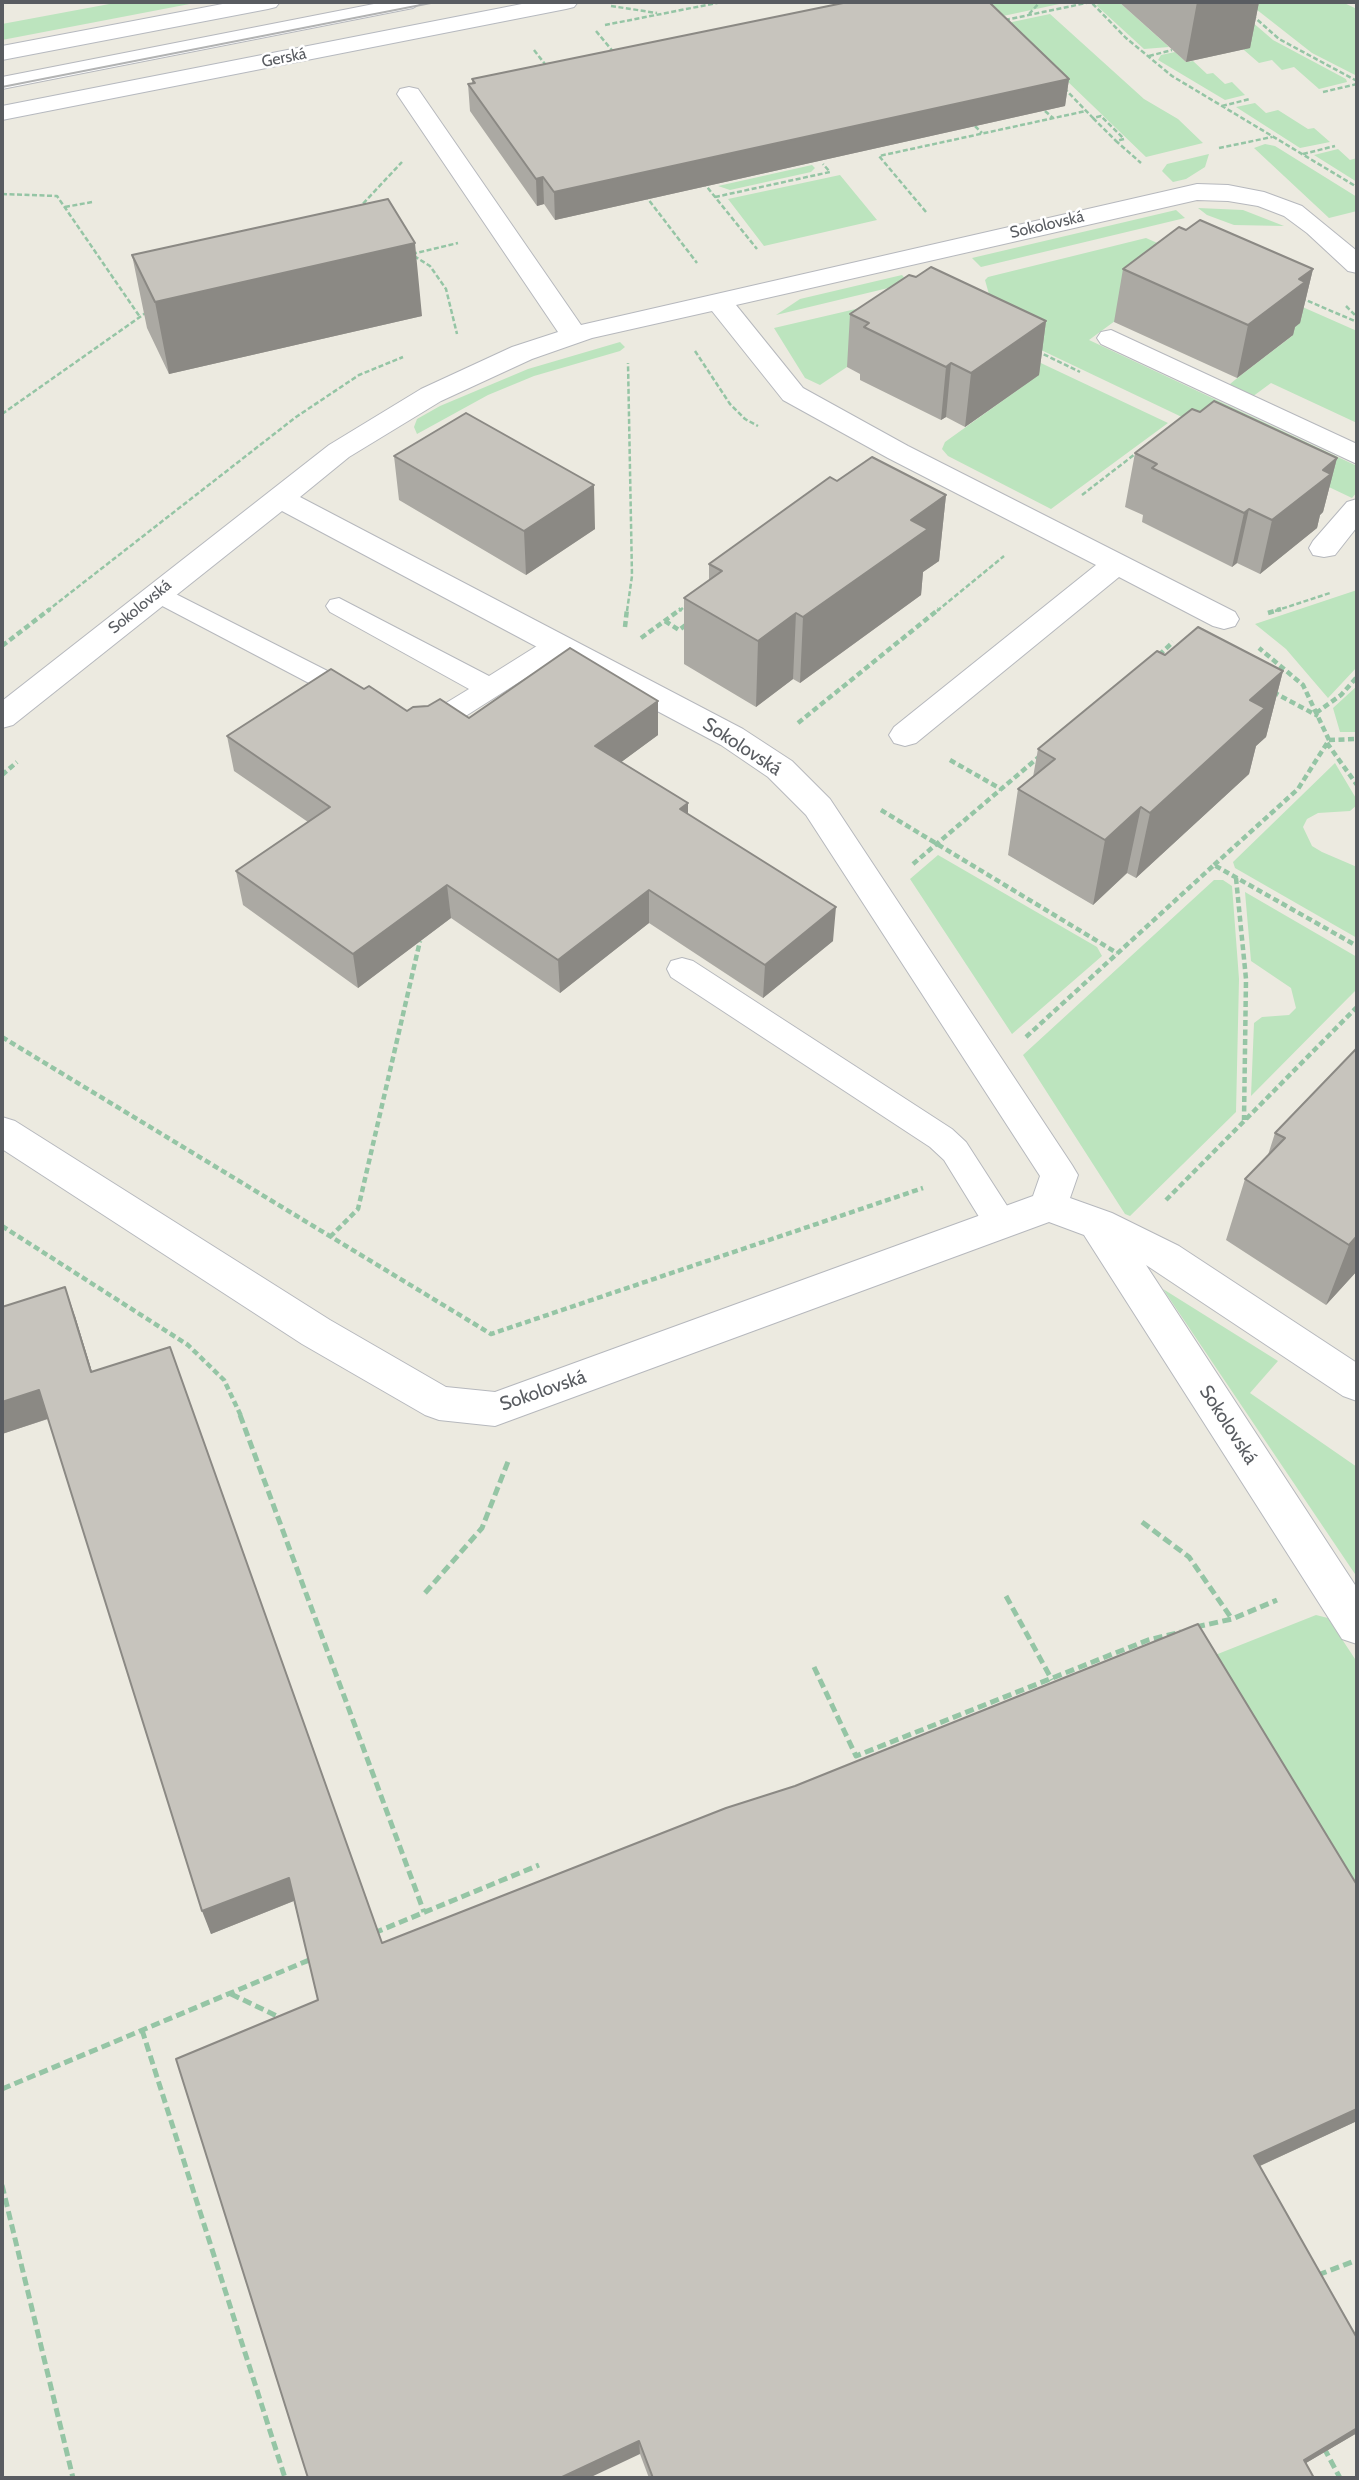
<!DOCTYPE html>
<html>
<head>
<meta charset="utf-8">
<style>
	body { margin:0 }
	#map { position:relative; width:1359px; height:2480px; overflow:hidden; background:#eceae0; font-family:Cabin,sans-serif }
	canvas { display:block }
	.frame { position:absolute; inset:0; border:4px solid #595c61; pointer-events:none }
</style>
</head>
<body>
<div id="map">
<canvas width="1359" height="2480"></canvas>
<div class="frame"></div>
</div>
<script>
const ctx = document.querySelector('canvas').getContext('2d');
ctx.lineJoin = 'round';
function paint(path, color) { ctx.fillStyle = color; ctx.fill(path, 'evenodd'); }
const toPath = rows => new Path2D(rows.map(r => 'M' + r).join(''));
function strokePath(path, color, width, dash) { ctx.strokeStyle = color; ctx.lineWidth = width; ctx.lineCap = dash ? 'butt' : 'round'; ctx.setLineDash(dash || []); ctx.stroke(path); }
function write(font, color, halo, rows, align = 'center') {
  ctx.font = font + ' Cabin,sans-serif'; ctx.lineWidth = 5; ctx.setLineDash([]); ctx.textBaseline = 'middle'; ctx.strokeStyle = halo; ctx.fillStyle = color; for (const [text, x, y, turn = 0] of rows) {
    ctx.save(); ctx.translate(x, y); ctx.rotate((+turn || 0) * Math.PI / 180); ctx.textAlign = isNaN(turn) ? turn : align; if (halo) ctx.strokeText(text, 0, 0); ctx.fillText(text, 0, 0); ctx.restore();
  }
}
paint(toPath([
	[120,2,200,2,2,40,2,24],
	[988,2,1069,2,1003,16],
	[1104,2,1119,2,1169,47,1144,49,1096,5],
	[1229,2,1273,40,1346,79,1347,82,1319,89,1294,67,1282,70,1272,60,1259,63,1244,50],
	[1247,2,1342,2,1357,9,1357,76,1312,53],
	[1050,14,1144,99,1178,119,1203,143,1146,157,1010,26,1012,22],
	[1175,52,1186,62,1193,61,1207,74,1213,73,1225,84,1232,82,1245,95,1225,100,1158,60,1161,55],
	[1255,103,1266,113,1278,110,1308,129,1314,128,1330,142,1300,148,1236,107],
	[1265,144,1275,146,1357,197,1357,211,1329,218,1254,148],
	[1338,149,1350,160,1357,158,1357,182,1314,155],
	[1209,154,1205,167,1186,179,1173,182,1162,171,1167,164],
	[812,165,815,168,811,172,730,190,718,186],
	[840,175,877,220,764,246,728,199],
	[1198,208,1243,210,1284,226,1234,225,1207,215],
	[1176,210,1185,218,981,267,972,258],
	[1146,238,1357,331,1357,423,1271,383,1252,397,1231,388,1230,384,1241,375,1292,336,1287,333,1300,322,1119,318,1089,340,1357,466,1357,492,1352,498,999,330,985,280,988,277],
	[902,275,909,283,776,315,800,299],
	[903,298,1168,423,1051,509,948,456,942,449,945,442,1023,386,847,367,820,385,805,378,774,328],
	[620,342,625,347,620,351,534,376,488,395,417,434,414,427,417,419,440,406,528,369],
	[1357,590,1357,667,1328,698,1286,649,1255,624],
	[1357,686,1357,732,1340,732,1333,708],
	[1335,763,1357,800,1357,805,1350,811,1318,813,1307,819,1303,827,1312,846,1322,852,1357,867,1357,938,1235,868,1233,862],
	[938,855,1097,947,1102,956,1012,1034,910,879],
	[1214,880,1223,880,1232,886,1239,979,1236,1112,1130,1216,1125,1214,1023,1055],
	[1245,892,1357,957,1357,989,1251,1096,1254,1023,1262,1017,1289,1015,1296,1008,1291,988,1251,961],
	[1163,1289,1278,1361,1250,1393,1357,1467,1357,1577],
	[1316,1615,1328,1618,1357,1662,1357,1952,1185,1667]
]), '#bce4be');
const lane = toPath([
	[384,2,423,2,413,8,2,89,2,77,384,2],
	[158,585,367,691,371,697,367,703,357,706,347,703,149,599,145,593,149,587,158,585],
	[339,598,489,676,548,639,558,636,568,639,571,645,568,651,431,738,421,740,407,736,403,729,407,722,418,720,469,689,330,612,326,606,330,600,339,598],
	[682,958,693,961,952,1129,966,1142,1013,1215,1018,1224,1013,1233,1001,1237,989,1233,944,1160,930,1147,671,977,667,969,671,961,682,958]
]);
const street = toPath([
	[409,87,418,89,581,325,1197,184,1228,185,1264,192,1302,206,1357,251,1357,273,1348,271,1307,233,1284,216,1258,206,1228,201,1197,200,736,305,803,388,908,446,1235,612,1239,619,1235,626,1224,629,1213,626,1119,577,916,743,905,746,894,743,889,735,894,727,1096,565,888,458,783,400,712,311,592,338,532,359,441,401,349,457,300,497,743,729,792,761,830,799,1072,1165,1078,1175,1070,1198,1112,1213,1179,1246,1357,1363,1357,1401,1343,1396,1146,1265,1357,1588,1357,1644,1342,1639,1084,1235,1049,1222,495,1426,439,1420,425,1415,302,1344,2,1149,2,1117,15,1121,330,1320,446,1387,495,1392,1033,1196,1040,1176,806,815,768,777,721,745,282,511,13,725,2,728,2,701,329,445,421,389,512,347,558,332,397,94,400,89,409,87],
	[1111,330,1357,444,1357,464,1101,344,1097,338,1101,332,1111,330],
	[1357,499,1357,527,1335,555,1324,557,1313,555,1309,548,1313,541,1347,502,1357,499]
]);
const secondary = toPath([
	[233,2,280,2,276,7,268,9,2,60,2,46,233,2],
	[532,2,578,2,574,7,566,9,2,120,2,106,532,2]
]);
strokePath(lane, '#b6b8bd', 2);
strokePath(street, '#b6b8bd', 2);
strokePath(secondary, '#b6b9bf', 2);
strokePath(toPath([
	[611,6,657,13],
	[1029,14,1040,2],
	[1252,15,1279,39,1357,81],
	[1005,20,1091,2,1126,38,1172,76,1357,187],
	[605,25,722,2],
	[596,31,615,54],
	[534,50,548,68],
	[1149,56,1172,50],
	[1064,88,1093,118,1101,116,1124,139,1116,141,1141,163],
	[1323,92,1357,84],
	[1222,106,1250,99],
	[1045,111,1053,118],
	[1093,118,1116,141],
	[975,126,982,133],
	[1219,148,1272,137],
	[1303,154,1335,146],
	[703,182,757,249],
	[2,194,57,196,140,317],
	[645,195,697,263],
	[715,197,830,172,823,164],
	[65,207,92,202],
	[358,209,402,162],
	[926,212,879,156,1086,111],
	[412,254,458,243],
	[414,256,430,266,446,289,457,334],
	[1301,298,1357,322],
	[1346,306,1357,317],
	[695,351,730,404,745,419,758,426],
	[1037,351,1080,372],
	[2,414,147,312],
	[1082,495,1139,451],
	[47,611,296,417,359,375,403,357],
	[627,611,632,576,628,363],
	[679,611,688,604],
	[937,611,1004,556],
	[1275,611,1330,593]
]), '#95c5a5', 2.5, [5, 2.5]);
strokePath(toPath([
	[1268,613,1281,609],
	[665,621,679,630,687,624],
	[625,627,627,609],
	[641,638,681,609],
	[2,646,50,609],
	[1159,655,1173,642],
	[1273,692,1318,716],
	[1316,713,1341,695,1357,677],
	[798,723,939,609],
	[1329,740,1357,739],
	[1327,743,1357,785],
	[950,760,1001,789],
	[2,775,17,762],
	[881,810,1117,953],
	[913,864,1040,756],
	[1214,865,1298,789,1329,740,1303,685,1259,648],
	[1236,878,1246,979,1244,1120],
	[2,1037,491,1334,923,1188],
	[1026,1037,1214,865,1357,946],
	[1166,1200,1357,1007],
	[2,1226,188,1345,224,1380,241,1416],
	[330,1237,358,1209,420,941]
]), '#95c5a5', 4.5, [6, 3.5]);
strokePath(toPath([
	[240,1415,424,1912],
	[1142,1522,1189,1557,1232,1619],
	[425,1593,482,1528,509,1459],
	[1006,1596,1052,1680],
	[1196,1627,1232,1619,1277,1600],
	[814,1667,856,1756,1148,1640,1181,1632],
	[374,1933,539,1865],
	[231,1994,281,2018],
	[142,2030,285,2478],
	[2,2089,314,1958],
	[2,2185,73,2478],
	[1318,2275,1357,2260],
	[1324,2448,1340,2478]
]), '#95c5a5', 5, [9, 4.5]);
paint(lane, '#fff');
paint(street, '#fff');
paint(secondary, '#fff');
strokePath(toPath([
	[2,87,436,2]
]), '#b2b3b3', 2);
paint(toPath([
	[1119,2,1259,2,1250,48,1186,62],
	[472,79,1069,79,1065,106,555,220,544,204,537,206,470,111,468,84,472,83],
	[132,255,422,316,169,374,147,328],
	[1123,269,1313,269,1300,323,1295,327,1293,335,1237,378,1114,322],
	[850,314,1046,321,1039,375,965,427,946,417,941,420,860,380,860,374,847,367],
	[1135,453,1337,458,1323,512,1320,515,1317,528,1260,574,1237,563,1232,567,1142,522,1143,515,1125,507],
	[394,456,595,529,526,575,399,500],
	[837,481,946,495,939,561,923,572,921,595,800,683,793,679,756,707,684,664,684,598,709,581,709,564],
	[1283,671,1266,737,1256,746,1249,774,1136,878,1127,873,1093,905,1008,855,1018,789,1033,777,1038,749],
	[364,689,407,711,469,718,658,735,621,762,688,803,688,814,833,941,763,998,649,923,560,993,451,918,358,988,243,905,236,871,308,822,234,771,227,736],
	[1357,1048,1357,1271,1326,1305,1226,1240,1245,1179,1268,1155,1275,1133],
	[2,1307,75,1316,92,1372,382,1943,1357,1885,1357,2121,1260,2166,1357,2338,1357,2433,1306,2463,1314,2478,649,2478,640,2454,318,2000,294,1901,211,1934,48,1419,2,1434]
]), '#aba9a3');
paint(toPath([
	[1197,2,1259,2,1250,48,1186,62],
	[1069,79,1065,106,555,220,554,192],
	[543,177,544,204,537,206,536,179],
	[415,243,422,316,169,374,155,302],
	[1313,269,1300,323,1295,327,1293,335,1237,378,1248,325,1299,279],
	[1046,321,1039,375,965,427,971,373],
	[951,363,946,417,941,420,946,367],
	[1337,458,1323,512,1320,515,1317,528,1260,574,1272,520,1323,470],
	[594,485,595,529,526,575,524,531],
	[946,495,939,561,923,572,921,595,800,683,803,617,911,520],
	[1249,509,1237,563,1232,567,1244,513],
	[796,613,793,679,756,707,758,641],
	[1283,671,1266,737,1256,746,1249,774,1136,878,1150,813,1250,700],
	[658,701,658,735,597,780,595,746],
	[688,803,688,837,680,809],
	[1141,807,1127,873,1093,905,1105,840],
	[447,885,451,918,358,988,353,954],
	[649,890,649,923,560,993,558,960],
	[836,907,833,941,763,998,765,965],
	[1357,1236,1357,1271,1326,1305,1349,1245],
	[65,1287,75,1316,101,1401,91,1372],
	[39,1390,50,1418,2,1434,2,1402],
	[289,1878,296,1900,211,1934,202,1911],
	[1357,2109,1357,2121,1242,2174,1254,2156],
	[1357,2428,1357,2433,1289,2473,1304,2460],
	[639,2441,640,2454,589,2478,560,2478]
]), '#8b8984');
const building = toPath([
	[848,2,989,2,1069,79,554,192,543,177,536,179,468,84,475,83,472,79,848,2],
	[388,199,415,243,155,302,132,255,388,199],
	[1200,220,1313,269,1299,279,1305,282,1248,325,1123,269,1179,227,1186,230,1200,220],
	[931,267,1046,321,971,373,951,363,946,367,864,327,869,323,850,314,909,275,916,277,931,267],
	[1214,401,1337,458,1323,470,1331,474,1272,520,1249,509,1244,513,1152,468,1157,464,1135,453,1192,409,1200,412,1214,401],
	[466,413,594,485,524,531,394,456,466,413],
	[872,457,946,495,911,520,928,529,803,617,796,613,758,641,684,598,722,571,709,564,830,477,837,481,872,457],
	[1198,627,1283,671,1250,700,1265,708,1150,813,1141,807,1105,840,1018,789,1055,759,1038,749,1157,651,1165,655,1198,627],
	[570,648,658,701,595,746,688,803,680,809,836,907,765,965,649,890,558,960,447,885,353,954,236,871,330,807,227,736,331,669,364,689,369,686,407,711,413,707,428,706,440,699,469,718,570,648],
	[1357,1048,1357,1236,1349,1245,1245,1179,1285,1138,1275,1133,1357,1048],
	[65,1287,91,1372,170,1347,382,1943,726,1808,795,1786,1198,1624,1357,1885,1357,2109,1254,2156,1357,2338,1357,2428,1304,2460,1314,2478,653,2478,639,2441,560,2478,308,2478,176,2059,318,2000,289,1878,202,1911,39,1390,2,1402,2,1307,65,1287]
]);
paint(building, '#c7c4bd');
strokePath(building, '#8b8984', 2);
write('16px', '#595c61', '#fff', [
	["Gerská",284,58,-11],
	["Sokolovská",1047,225,-13],
	["Sokolovská",140,607,-39]
]);
write('19px', '#595c61', '#fff', [
	["Sokolovská",742,747,33],
	["Sokolovská",543,1391,-19],
	["Sokolovská",1228,1425,57]
]);
</script>
</body>
</html>
